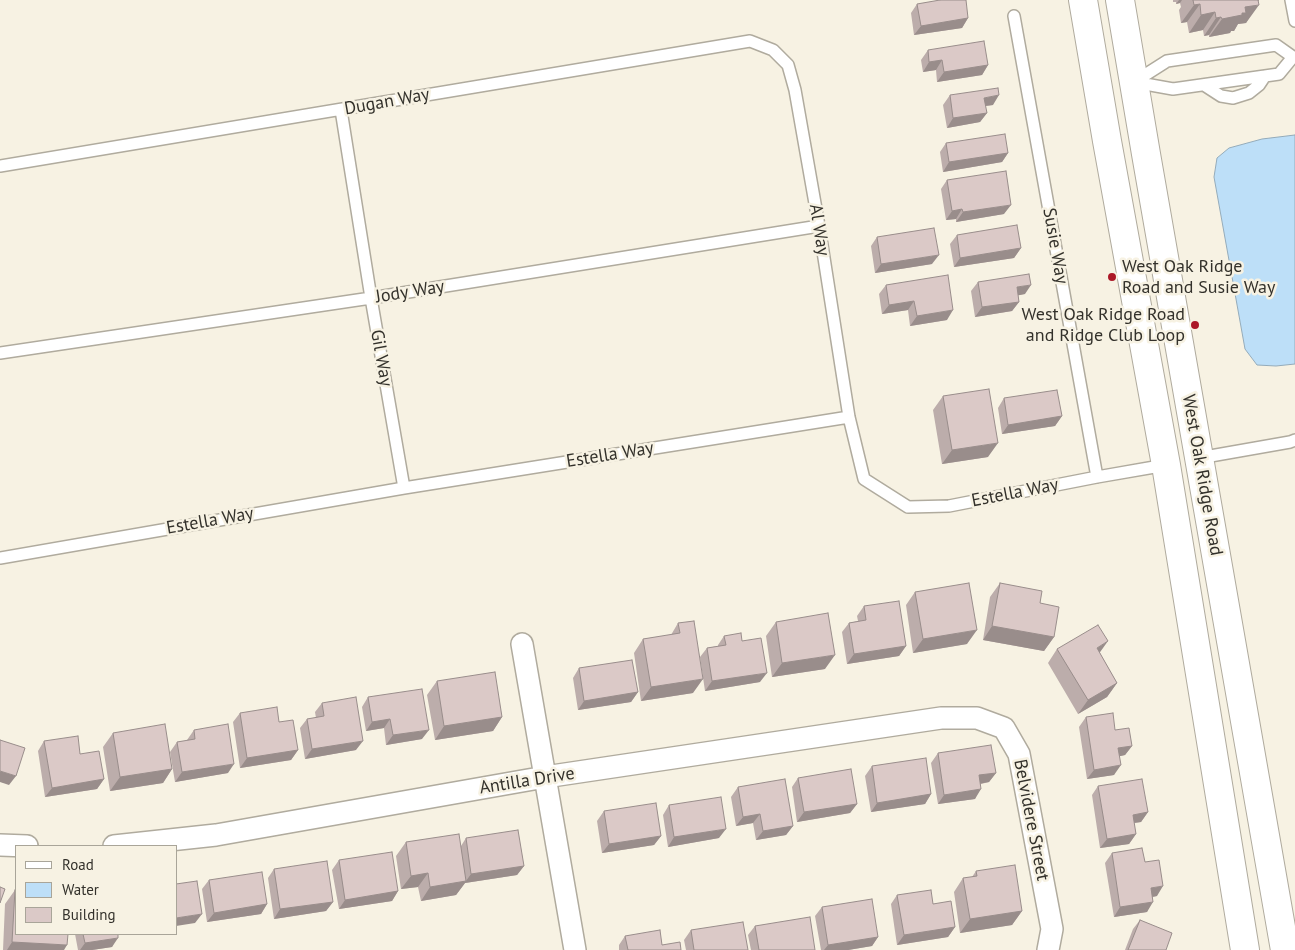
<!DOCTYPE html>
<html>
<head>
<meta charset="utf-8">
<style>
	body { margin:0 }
	#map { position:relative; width:1295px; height:950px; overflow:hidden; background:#f7f2e3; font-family:"PT Sans",sans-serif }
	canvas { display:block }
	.legend { position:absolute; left:15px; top:845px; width:162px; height:90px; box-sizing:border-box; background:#f7f2e3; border:1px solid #a9a599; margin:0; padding:6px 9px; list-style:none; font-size:15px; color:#33312b }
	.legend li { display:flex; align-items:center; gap:10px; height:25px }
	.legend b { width:25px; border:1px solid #a9a599 }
</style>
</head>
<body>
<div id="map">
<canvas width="1295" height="950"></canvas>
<ul class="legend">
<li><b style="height:6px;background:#fff"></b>Road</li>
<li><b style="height:14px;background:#bddff8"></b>Water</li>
<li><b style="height:14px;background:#dbc9c7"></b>Building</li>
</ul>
</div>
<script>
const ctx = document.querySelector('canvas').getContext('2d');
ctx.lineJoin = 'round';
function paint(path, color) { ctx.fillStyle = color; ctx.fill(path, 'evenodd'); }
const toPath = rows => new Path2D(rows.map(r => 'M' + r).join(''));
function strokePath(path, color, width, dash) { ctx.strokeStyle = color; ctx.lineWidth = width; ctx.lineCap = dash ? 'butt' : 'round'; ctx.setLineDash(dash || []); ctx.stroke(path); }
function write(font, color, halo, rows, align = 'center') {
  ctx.font = font + ' "PT Sans",sans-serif'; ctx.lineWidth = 5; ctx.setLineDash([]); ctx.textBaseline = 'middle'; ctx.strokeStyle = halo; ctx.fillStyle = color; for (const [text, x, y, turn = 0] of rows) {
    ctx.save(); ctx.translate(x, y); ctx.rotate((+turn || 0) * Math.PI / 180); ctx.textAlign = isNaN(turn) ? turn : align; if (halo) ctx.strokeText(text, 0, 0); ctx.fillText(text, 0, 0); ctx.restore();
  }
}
const water = toPath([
	[1295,135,1295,364,1276,366,1257,365,1245,349,1214,177,1217,158,1229,148,1262,139,1295,135]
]);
paint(water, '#bddff8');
strokePath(water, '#94abba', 1);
const lane = toPath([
	[1291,0,1295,21],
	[1014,16,1097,477],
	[1134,82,1173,89,1279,74,1293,57,1295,57],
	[1134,82,1167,61,1276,45,1293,57],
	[1204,85,1221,96,1233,98,1249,93,1259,85,1265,76],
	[341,110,371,298,404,488],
	[0,166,750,41,773,50,788,65,795,90,819,226,849,417,864,479,908,507,949,506,1097,477,1166,465],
	[0,353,371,298,819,226],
	[1199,458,1290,442,1295,440],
	[0,558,404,488,849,417]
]);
const street = toPath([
	[522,644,575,950],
	[0,845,27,846],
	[114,846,216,835,545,777,941,718,977,718,1004,728,1019,754,1052,929,1048,950]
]);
const secondary = toPath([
	[1083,0,1107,141,1166,465,1245,950],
	[1120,0,1146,154,1285,950]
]);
strokePath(lane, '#b0ab9e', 14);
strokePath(street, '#b0ab9e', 24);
strokePath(secondary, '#b0ab9e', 30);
strokePath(lane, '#fff', 11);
strokePath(street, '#fff', 21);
strokePath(secondary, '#fff', 28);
paint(toPath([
	[1173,0,1259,0,1246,23,1238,24,1234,31,1231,31,1230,33,1209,37,1209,35,1204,36,1203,30,1189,33,1187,22,1181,23,1179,10,1181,7,1180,3,1176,4,1176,2,1173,2],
	[917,4,968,18,962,28,914,35,911,13],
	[928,50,988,65,982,75,937,82,936,70,923,72,921,60],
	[950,95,993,105,985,106,987,113,980,122,947,128,943,105],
	[946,143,1008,153,1002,162,943,172,940,152],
	[947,180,1004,214,956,222,956,219,946,220,941,189],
	[957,235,1021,248,1014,258,954,267,950,244],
	[877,237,932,264,875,273,871,246],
	[978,282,1025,294,1018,295,1019,302,1012,311,975,317,971,291],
	[886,285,947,320,910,326,908,310,882,314,879,294],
	[943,396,988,457,942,464,933,410],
	[1004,398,1062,416,1055,426,1002,434,998,408],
	[1000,583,1040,603,1054,637,1044,651,983,640,990,597],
	[915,592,967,644,913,653,906,605],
	[864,606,906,646,899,656,847,664,842,632,849,623,858,621,857,616],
	[776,622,825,669,772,677,766,636],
	[678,623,693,693,641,701,634,653,643,639,671,635],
	[724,636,742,641,760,682,705,691,700,657,707,648,718,646,718,645],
	[1057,649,1100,653,1117,683,1107,697,1078,714,1048,663],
	[579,668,638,692,631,702,578,710,573,678],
	[437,681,502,717,493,731,435,740,427,695],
	[368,697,422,739,386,745,384,728,366,731,362,707],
	[322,703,356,750,305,759,300,728,307,719,316,718,315,712],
	[240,713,279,722,298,750,291,760,240,768,233,722],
	[1086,717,1132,746,1125,755,1120,756,1114,775,1087,779,1079,727],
	[194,730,228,773,175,782,170,752,177,742,187,741,187,740],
	[113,733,172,769,163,783,110,791,103,747],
	[44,741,80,754,104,779,97,789,45,797,38,751],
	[938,753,996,773,989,782,981,784,975,799,938,804,931,763],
	[872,766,931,794,925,804,871,812,865,776],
	[798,778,857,804,850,813,797,822,792,787],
	[1098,786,1148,812,1141,822,1134,823,1136,834,1129,844,1100,848,1092,795],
	[738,787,793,826,786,835,756,840,753,823,736,826,731,797],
	[669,805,719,838,668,847,663,815],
	[604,811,661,836,654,845,602,853,597,821],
	[466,838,524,866,517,875,465,883,456,895,421,901,418,887,401,889,396,856,406,842,461,846],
	[1112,853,1145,862,1157,896,1153,897,1147,912,1114,917,1105,863],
	[339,860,398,891,392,901,339,909,332,870],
	[274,869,333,902,326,911,274,919,268,878],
	[976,871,1022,911,1012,925,960,933,954,892,963,878,972,877],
	[209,880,267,904,261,914,207,922,202,889],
	[15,890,64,950,3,950,5,904],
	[897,895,933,904,955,927,948,937,897,945,891,904],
	[822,907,878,937,872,946,848,950,821,950,815,916],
	[1140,920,1166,950,1125,950,1133,929],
	[755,926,815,950,751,950,748,935],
	[691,930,748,950,686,950,684,940],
	[75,934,118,934,112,947,92,950,78,950],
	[625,936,662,945,681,950,619,950,619,945]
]), '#bcadab');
paint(toPath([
	[1179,0,1182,0,1180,3,1176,4],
	[1252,0,1259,0,1254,6,1259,5,1246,23,1238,24,1234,31,1231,31,1230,33,1209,37,1222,19,1245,7],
	[1200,4,1187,22,1181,23,1194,5],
	[1215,12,1203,30,1189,33,1201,15],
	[1221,17,1209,35,1204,36,1216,18],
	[968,18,962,28,914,35,921,26],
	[942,60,936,70,923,72,929,62],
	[988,65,982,75,937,82,944,72],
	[999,95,993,105,977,107,984,98],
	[987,113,980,122,947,128,953,118],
	[1008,153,1002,162,943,172,949,162],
	[1011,205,1004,214,956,222,963,212],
	[962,209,956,219,946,220,952,211],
	[1021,248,1014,258,954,267,960,258],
	[939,255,932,264,875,273,881,264],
	[1031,285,1025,294,1010,297,1017,287],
	[914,301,908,310,882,314,889,305],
	[1019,302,1012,311,975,317,982,307],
	[953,310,947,320,910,326,917,316],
	[1062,416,1055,426,1002,434,1008,425],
	[998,443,988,457,942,464,952,450],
	[992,626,1054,637,1044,651,983,640],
	[977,630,967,644,913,653,923,639],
	[1108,641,1098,655,1097,648],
	[906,646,899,656,847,664,854,654],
	[835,655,825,669,772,677,782,663],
	[767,673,760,682,705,691,712,681],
	[703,679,693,693,641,701,651,687],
	[1117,683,1107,697,1078,714,1088,700],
	[638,692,631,702,578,710,584,701],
	[502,717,493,731,435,740,444,726],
	[390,719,384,728,366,731,372,722],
	[429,730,422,739,386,745,393,735],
	[363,741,356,750,305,759,312,749],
	[1132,746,1125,755,1112,758,1118,748],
	[298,750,291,760,240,768,247,758],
	[234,764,228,773,175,782,182,772],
	[1121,765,1114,775,1087,779,1094,770],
	[172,769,163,783,110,791,120,777],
	[0,771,16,776,9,785,0,782],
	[996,773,989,782,973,785,979,775],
	[104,779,97,789,45,797,52,788],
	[981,789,975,799,938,804,944,795],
	[931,794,925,804,871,812,877,803],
	[857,804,850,813,797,822,804,812],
	[1148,812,1141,822,1126,824,1133,815],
	[760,814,753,823,736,826,743,817],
	[793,826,786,835,756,840,763,831],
	[726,829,719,838,668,847,674,837],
	[1136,834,1129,844,1100,848,1107,839],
	[661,836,654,845,602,853,609,844],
	[524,866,517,875,465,883,456,895,421,901,430,887,466,881,471,874],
	[428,873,418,887,401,889,411,876],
	[1163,886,1157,896,1145,898,1151,888],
	[398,891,392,901,339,909,345,900],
	[333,902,326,911,274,919,280,909],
	[1153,902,1147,912,1114,917,1120,907],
	[267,904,261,914,207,922,214,913],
	[1022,911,1012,925,960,933,970,919],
	[202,914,195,923,176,926,176,918],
	[955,927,948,937,897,945,904,935],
	[878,937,872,946,848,950,824,950,828,945],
	[118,938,112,947,92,950,80,950,85,943],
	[12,942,67,945,64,950,7,950]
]), '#998d8b');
const building = toPath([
	[940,0,966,0,968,18,921,26,917,4,940,0],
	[1193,0,1258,0,1259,5,1245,7,1246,13,1242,13,1242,15,1222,19,1221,17,1216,18,1215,12,1201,15,1200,4,1194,5,1193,0],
	[984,41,988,65,944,72,942,60,929,62,928,50,984,41],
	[998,88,999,95,984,98,987,113,953,118,950,95,998,88],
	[1005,134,1008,153,949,162,946,143,1005,134],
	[1006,171,1011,205,963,212,962,209,952,211,947,180,1006,171],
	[1017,225,1021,248,960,258,957,235,1017,225],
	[934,228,939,255,881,264,877,237,934,228],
	[1029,274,1031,285,1017,287,1019,302,982,307,978,282,1029,274],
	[948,275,953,310,917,316,914,301,889,305,886,285,948,275],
	[989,389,998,443,952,450,943,396,989,389],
	[1057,390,1062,416,1008,425,1004,398,1057,390],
	[969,583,977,630,923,639,915,592,969,583],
	[1000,583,1042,591,1040,603,1059,607,1054,637,992,626,1000,583],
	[899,601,906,646,854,654,849,623,866,620,864,606,899,601],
	[828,613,835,655,782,663,776,622,828,613],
	[694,621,703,679,651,687,643,639,680,633,678,623,694,621],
	[1098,625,1108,641,1097,648,1117,683,1088,700,1057,649,1098,625],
	[741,633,742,641,761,638,767,673,712,681,707,648,726,645,724,636,741,633],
	[632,660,638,692,584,701,579,668,632,660],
	[495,672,502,717,444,726,437,681,495,672],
	[422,689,429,730,393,735,390,719,372,722,368,697,422,689],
	[356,697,363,741,312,749,307,719,324,716,322,703,356,697],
	[277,707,279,722,293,720,298,750,247,758,240,713,277,707],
	[1113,713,1115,730,1129,728,1132,746,1118,748,1121,765,1094,770,1086,717,1113,713],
	[165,724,172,769,120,777,113,733,165,724],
	[228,724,234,764,182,772,177,742,195,739,194,730,228,724],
	[78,736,80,754,99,751,104,779,52,788,44,741,78,736],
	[0,740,25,748,16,776,0,771,0,740],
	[991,745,996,773,979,775,981,789,944,795,938,753,991,745],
	[926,758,931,794,877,803,872,766,926,758],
	[851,769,857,804,804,812,798,778,851,769],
	[785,779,793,826,763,831,760,814,743,817,738,787,785,779],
	[1142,779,1148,812,1133,815,1136,834,1107,839,1098,786,1142,779],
	[721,797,726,829,674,837,669,805,721,797],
	[656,803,661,836,609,844,604,811,656,803],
	[518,830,524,866,471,874,466,838,518,830],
	[459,834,466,881,430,887,428,873,411,876,406,842,459,834],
	[1142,848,1145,862,1159,860,1163,886,1151,888,1153,902,1120,907,1112,853,1142,848],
	[392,852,398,891,345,900,339,860,392,852],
	[327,861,333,902,280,909,274,869,327,861],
	[1015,865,1022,911,970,919,963,878,977,876,976,871,1015,865],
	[262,872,267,904,214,913,209,880,262,872],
	[197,881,202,914,176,918,176,884,197,881],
	[0,887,5,889,0,903,0,887],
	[15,890,16,890,16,934,68,934,67,945,12,942,15,890],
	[931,890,933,904,951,901,955,927,904,935,897,895,931,890],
	[872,899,878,937,828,945,822,907,872,899],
	[810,917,815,950,759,950,755,926,810,917],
	[1140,920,1172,933,1166,950,1128,950,1140,920],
	[743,922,748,950,694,950,691,930,743,922],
	[660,930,662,945,680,942,681,950,628,950,625,936,660,930],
	[83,934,118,934,118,938,85,943,83,934]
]);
paint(building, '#dbc9c7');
strokePath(building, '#998d8b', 1);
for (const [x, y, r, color] of [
	[1112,277,5,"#ac1828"],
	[1195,325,5,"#ac1828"]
]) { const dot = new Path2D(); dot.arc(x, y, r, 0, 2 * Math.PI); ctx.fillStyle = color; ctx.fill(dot); strokePath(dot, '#f7f2e3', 2); }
write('18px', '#33312b', '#f7f2e3', [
	["Dugan Way",387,102,-10],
	["Al Way",819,230,81],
	["Susie Way",1055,246,80],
	["Jody Way",410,292,-9],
	["Gil Way",381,358,80],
	["Estella Way",610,455,-9],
	["West Oak Ridge Road",1202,475,80],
	["Estella Way",1015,493,-11],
	["Estella Way",210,521,-10],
	["Antilla Drive",527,781,-9],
	["Belvidere Street",1031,820,79]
]);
write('18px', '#33312b', '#f7f2e3', [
	["West Oak Ridge",1122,267],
	["Road and Susie Way",1122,288],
	["West Oak Ridge Road",1185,315,"right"],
	["and Ridge Club Loop",1185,336,"right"]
], 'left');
</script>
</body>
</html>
